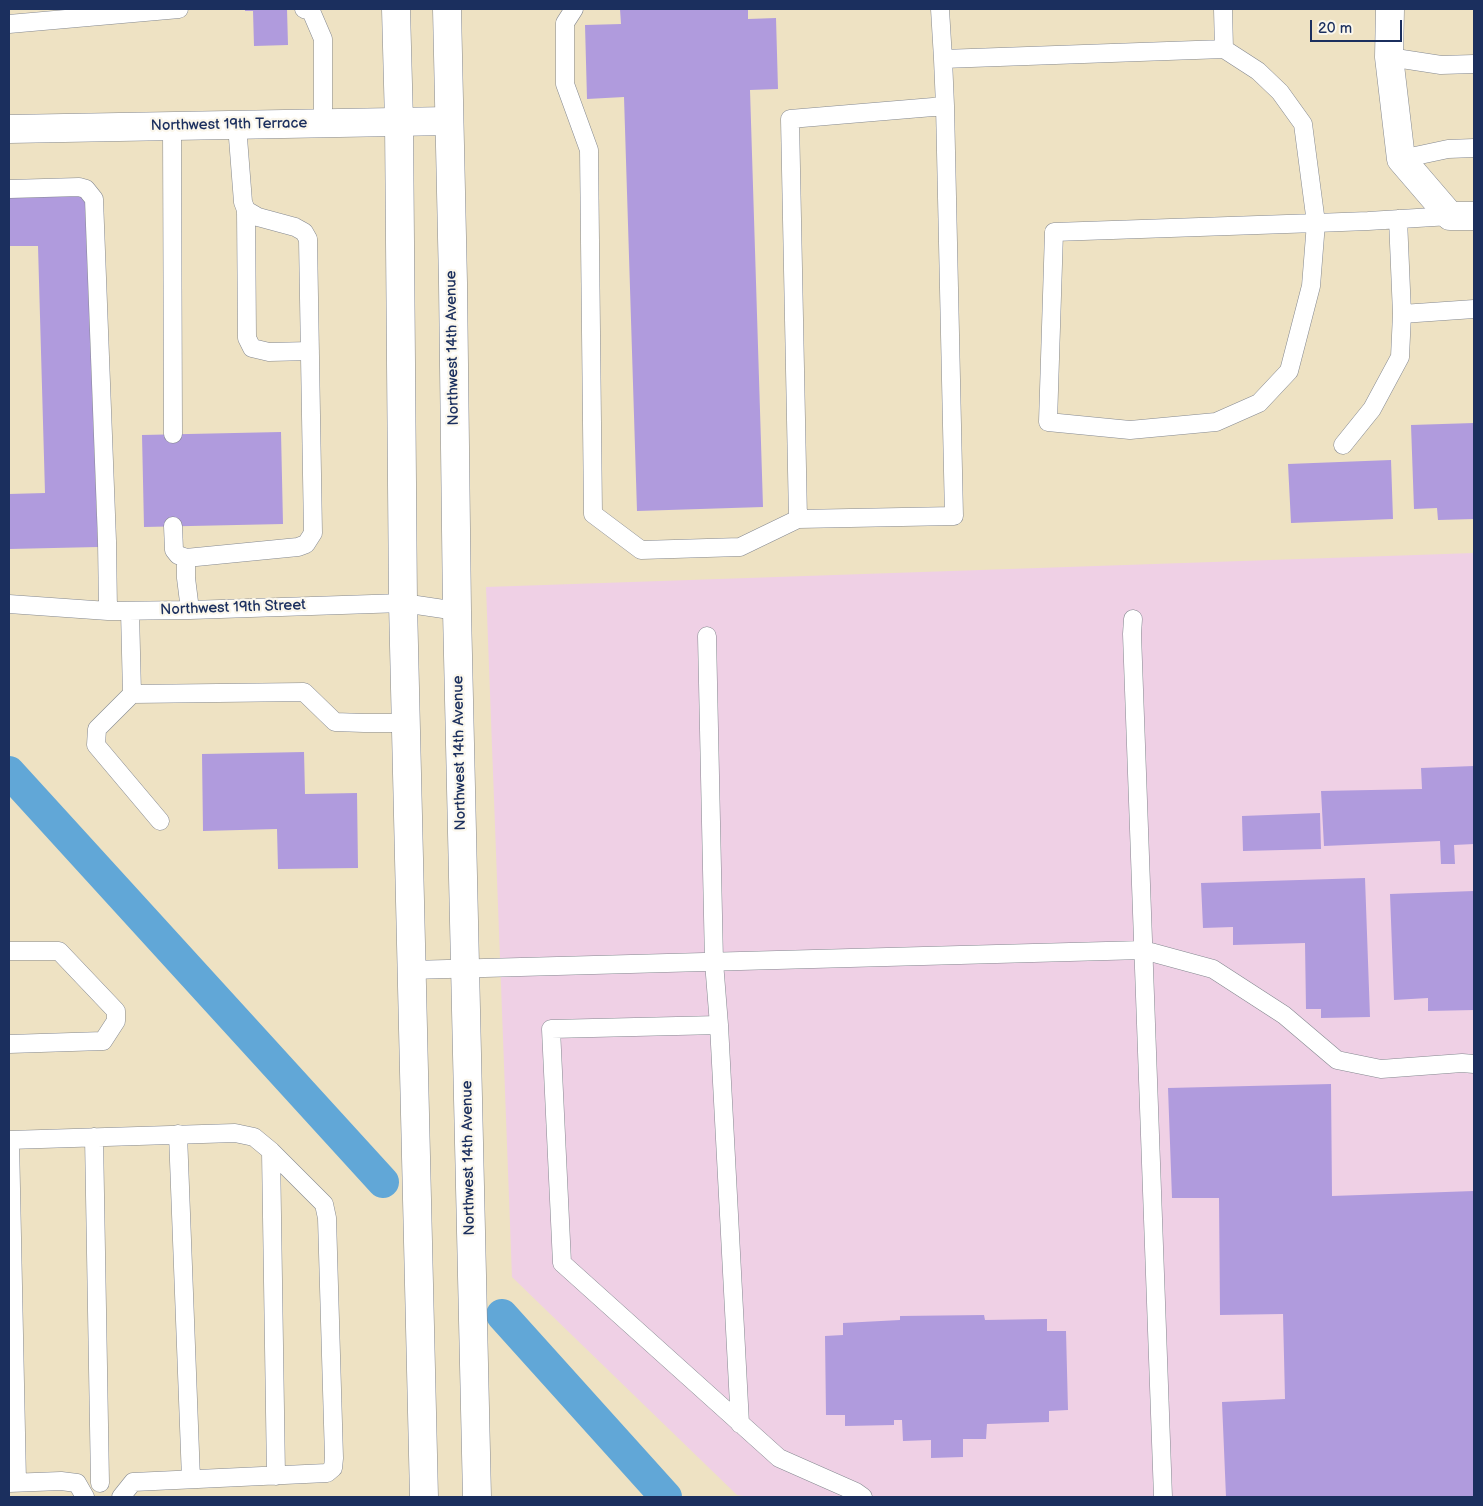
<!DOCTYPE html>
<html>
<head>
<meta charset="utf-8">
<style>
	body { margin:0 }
	#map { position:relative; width:1483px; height:1506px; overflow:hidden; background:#eee2c3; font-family:"Balsamiq Sans",sans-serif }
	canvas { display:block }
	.frame { position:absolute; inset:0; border:10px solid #1b2f5e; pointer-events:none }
	.scale { position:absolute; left:1310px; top:20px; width:92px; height:22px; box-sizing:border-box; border:2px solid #1b2f5e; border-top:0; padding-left:6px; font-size:15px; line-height:18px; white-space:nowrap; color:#1b2f5e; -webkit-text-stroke:4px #fbf7ec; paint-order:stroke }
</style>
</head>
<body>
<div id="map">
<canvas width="1483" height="1506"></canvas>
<div class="frame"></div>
<div class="scale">20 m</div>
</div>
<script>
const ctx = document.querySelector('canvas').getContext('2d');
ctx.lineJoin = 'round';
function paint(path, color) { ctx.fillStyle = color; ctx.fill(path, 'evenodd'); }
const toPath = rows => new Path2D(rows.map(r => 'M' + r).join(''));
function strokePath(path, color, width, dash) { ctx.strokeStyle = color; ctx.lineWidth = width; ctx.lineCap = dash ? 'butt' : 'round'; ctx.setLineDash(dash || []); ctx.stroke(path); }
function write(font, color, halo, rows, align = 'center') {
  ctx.font = font + ' "Balsamiq Sans",sans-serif'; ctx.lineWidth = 4.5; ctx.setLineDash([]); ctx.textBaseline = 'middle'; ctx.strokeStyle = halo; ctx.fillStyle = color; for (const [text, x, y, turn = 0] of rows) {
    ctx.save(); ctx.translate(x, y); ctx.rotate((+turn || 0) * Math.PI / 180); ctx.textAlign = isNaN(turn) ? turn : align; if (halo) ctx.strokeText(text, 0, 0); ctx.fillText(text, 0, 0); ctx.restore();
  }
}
paint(toPath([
	[1474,553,1474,1497,750,1497,737,1495,512,1277,486,587]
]), '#efd0e5');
strokePath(toPath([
	[9,772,383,1182],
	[502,1315,666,1497]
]), '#61a7d7', 32);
paint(toPath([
	[245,9,287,9,288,45,254,46,253,11,245,11],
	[620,9,748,9,748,19,776,18,778,89,750,90,763,507,637,511,624,97,587,99,585,25,621,24],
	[86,193,98,547,9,549,9,494,45,493,38,246,9,246,9,195],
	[1474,423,1474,519,1438,520,1437,508,1414,509,1411,425],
	[281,432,283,524,144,527,142,435],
	[1391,460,1393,519,1291,523,1288,464],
	[304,752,305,794,357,793,358,868,278,869,277,829,203,831,202,754],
	[1474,766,1474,844,1454,845,1455,864,1441,864,1440,841,1324,846,1321,791,1422,789,1421,768],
	[1320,813,1321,849,1243,851,1242,816],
	[1365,878,1370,1017,1321,1018,1321,1009,1306,1009,1305,943,1233,945,1233,927,1203,928,1201,883],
	[1474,891,1474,1010,1428,1011,1428,998,1394,1000,1390,894],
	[1331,1084,1332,1196,1474,1191,1474,1497,1226,1497,1222,1402,1285,1399,1283,1314,1220,1315,1219,1198,1172,1198,1168,1088],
	[984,1315,985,1320,1047,1319,1047,1331,1066,1331,1068,1410,1049,1411,1049,1422,987,1424,986,1439,963,1439,963,1457,931,1458,931,1440,903,1441,902,1420,894,1420,894,1425,845,1426,845,1415,826,1415,825,1336,843,1335,843,1323,900,1320,900,1316]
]), '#b09bdd');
const service = toPath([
	[304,9,311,11,323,39,323,123],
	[574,9,565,23,565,84,589,150,593,514,641,550,740,547,798,519],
	[940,9,943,59,1224,49,1223,9],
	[9,24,179,9],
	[1224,49,1258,71,1280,92,1303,124,1316,223,1311,286,1289,371,1259,403,1216,422,1130,430,1048,422,1054,232,1316,223,1368,221,1450,216],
	[1389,57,1441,65,1474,64],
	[943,59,945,106,954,516,798,519,790,119,945,106],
	[172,126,173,434],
	[1401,159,1448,149,1474,148],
	[9,189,79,187,86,189,94,199,107,541,108,611],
	[246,210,247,338,252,348,269,352,310,351],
	[1398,219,1402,314,1474,309],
	[1343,445,1372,409,1400,357,1402,314],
	[173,526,174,550,178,555,186,558,298,547,306,544,313,533,308,239,304,232,295,227,258,217,246,210,243,202,237,125],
	[186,558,186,578,190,610],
	[9,604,108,611,190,610,403,603,457,611],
	[130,611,132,694,97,729,96,745,160,821],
	[1133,619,1132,634,1163,1497],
	[707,636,714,962,719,1025,740,1424],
	[132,694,304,692,335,722,364,723,405,723],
	[9,951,59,951,116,1011,116,1021,103,1041,9,1044],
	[411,970,1143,950,1213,969,1284,1015,1337,1060,1381,1069,1462,1063,1474,1064],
	[719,1025,551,1029,562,1263,779,1458,856,1492,863,1497],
	[178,1134,191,1479],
	[94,1137,100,1483],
	[9,1140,235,1133,254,1137,271,1151,324,1204,327,1218,334,1458,333,1468,327,1473,133,1482,121,1497],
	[10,1140,17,1482],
	[271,1151,276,1476],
	[9,1483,61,1481,77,1483,85,1497]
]);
const minor = toPath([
	[1390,9,1389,57,1401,159,1450,216,1474,216],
	[9,129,449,121]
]);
const tertiary = toPath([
	[396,9,399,122,403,603,424,1497],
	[447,9,453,283,457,611,477,1497]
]);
strokePath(service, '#848890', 19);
strokePath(minor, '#848890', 29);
strokePath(tertiary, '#848890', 29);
strokePath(service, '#fff', 18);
strokePath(minor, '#fff', 28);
strokePath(tertiary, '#fff', 28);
write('15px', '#1b2f5e', '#fbf7ec', [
	["Northwest 19th Terrace",229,125,-1],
	["Northwest 14th Avenue",453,348,-91],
	["Northwest 19th Street",233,608,-2],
	["Northwest 14th Avenue",460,753,-91],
	["Northwest 14th Avenue",469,1158,-91]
]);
</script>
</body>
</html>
